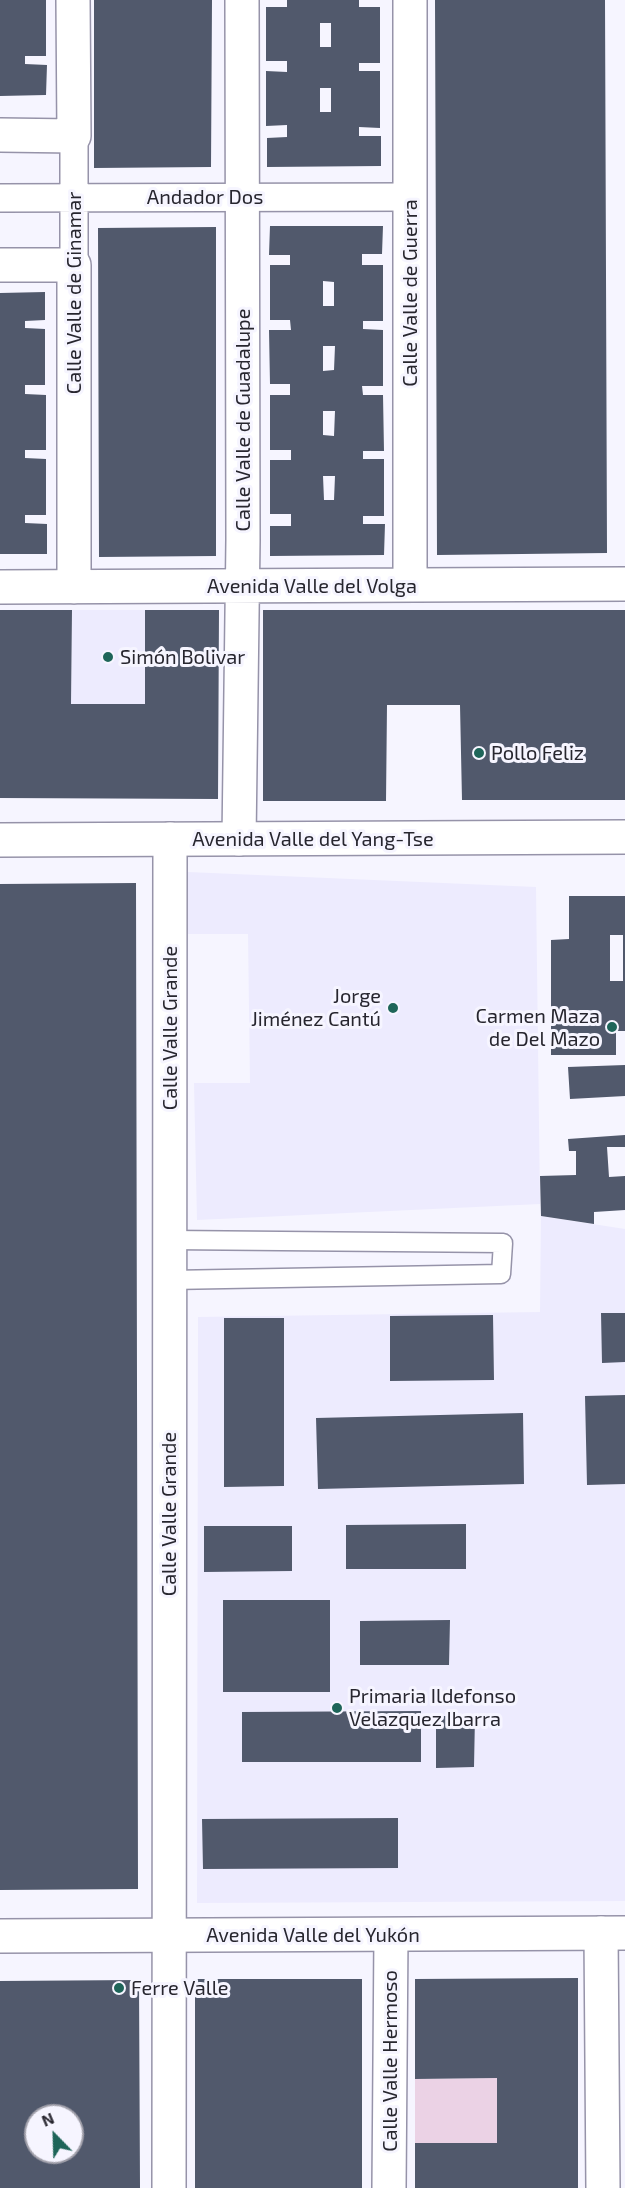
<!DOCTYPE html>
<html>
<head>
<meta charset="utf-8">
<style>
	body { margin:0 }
	#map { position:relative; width:625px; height:2188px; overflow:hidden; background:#f6f5ff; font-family:"Exo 2",sans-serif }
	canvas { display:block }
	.north { position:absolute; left:24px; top:2104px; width:60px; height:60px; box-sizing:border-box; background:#f6f5ff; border:2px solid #a3a2ac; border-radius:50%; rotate:337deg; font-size:16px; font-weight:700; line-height:24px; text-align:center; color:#27262f }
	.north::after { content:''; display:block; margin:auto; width:21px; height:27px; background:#1e6559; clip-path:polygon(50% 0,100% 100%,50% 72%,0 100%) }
</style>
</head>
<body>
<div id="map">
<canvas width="625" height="2188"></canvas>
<div class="north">N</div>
</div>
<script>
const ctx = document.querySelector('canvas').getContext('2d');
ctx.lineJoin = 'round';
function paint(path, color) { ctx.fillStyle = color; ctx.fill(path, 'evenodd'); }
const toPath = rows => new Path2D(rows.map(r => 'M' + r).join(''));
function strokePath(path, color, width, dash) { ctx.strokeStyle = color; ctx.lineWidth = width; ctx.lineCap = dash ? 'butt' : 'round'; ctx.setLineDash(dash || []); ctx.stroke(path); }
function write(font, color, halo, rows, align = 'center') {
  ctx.font = font + ' "Exo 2",sans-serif'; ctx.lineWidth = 6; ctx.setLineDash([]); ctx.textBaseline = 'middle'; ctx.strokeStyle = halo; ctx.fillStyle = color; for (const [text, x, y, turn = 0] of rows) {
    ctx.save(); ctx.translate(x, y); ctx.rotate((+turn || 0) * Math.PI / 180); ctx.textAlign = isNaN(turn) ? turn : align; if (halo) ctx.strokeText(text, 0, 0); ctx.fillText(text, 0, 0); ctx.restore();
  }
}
paint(toPath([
	[72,610,145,610,145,704,71,704],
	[188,872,536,887,540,1204,197,1220,194,1083,250,1083,248,934,188,934],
	[541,1216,625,1229,625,1901,197,1903,198,1317,540,1312]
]), '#edebfe');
paint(toPath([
	[497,2078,497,2143,415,2143,415,2079]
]), '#ebd2e5');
paint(toPath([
	[0,0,46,0,46,56,25,56,25,64,47,65,46,95,0,96],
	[94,0,212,0,211,167,94,168],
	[287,0,359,0,359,7,380,7,380,63,359,63,359,71,380,71,380,128,359,127,359,136,381,136,381,166,267,167,267,138,287,137,287,125,266,126,266,71,287,72,287,61,266,61,266,7,287,7],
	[320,23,331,23,331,47,320,47],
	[320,88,331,88,331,112,320,112],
	[435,0,605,0,607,553,437,555],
	[270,226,383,226,382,254,362,254,362,265,383,265,383,321,363,321,363,329,383,330,383,386,362,386,363,395,383,395,384,451,363,451,363,459,384,459,384,516,363,516,363,524,385,524,384,555,270,556,270,526,291,526,291,514,270,514,270,460,291,460,291,450,270,450,270,395,290,395,290,384,270,384,269,330,291,330,290,320,270,320,270,265,290,265,290,255,269,255],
	[323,281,334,282,334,306,323,306],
	[323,346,335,346,334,370,323,371],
	[323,411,335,411,334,436,323,435],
	[323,476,335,476,334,500,324,500],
	[216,227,216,556,99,557,98,228],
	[45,292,45,320,25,321,25,328,45,329,45,385,25,385,25,394,46,395,46,450,25,450,25,458,46,459,46,515,25,515,25,523,47,524,47,554,0,554,0,293],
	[0,610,72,610,71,704,145,704,145,610,219,610,218,799,0,798],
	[263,610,625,610,625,800,462,800,460,705,387,705,386,801,263,801],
	[136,883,138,1889,0,1890,0,884],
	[569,896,625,896,625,1031,616,1031,616,1055,551,1055,551,940,569,939],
	[610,935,623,935,623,981,610,981],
	[625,1065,625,1096,570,1099,568,1067],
	[625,1135,625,1147,607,1147,609,1177,625,1176,625,1210,594,1212,594,1224,541,1216,540,1176,576,1175,576,1151,569,1151,568,1139],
	[601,1313,625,1313,625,1362,602,1363],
	[493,1315,494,1380,390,1381,390,1316],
	[224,1318,284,1318,284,1486,224,1487],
	[625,1395,625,1484,587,1485,585,1396],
	[523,1413,524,1484,318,1489,316,1418],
	[466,1524,466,1569,346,1569,346,1525],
	[204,1526,292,1526,292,1571,204,1572],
	[223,1600,330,1600,330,1692,223,1692],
	[450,1620,449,1665,360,1665,360,1621],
	[421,1711,421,1762,242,1762,242,1712],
	[436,1716,475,1716,474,1767,436,1768],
	[398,1818,398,1868,203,1869,202,1819],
	[578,1978,578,2188,415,2188,415,2143,497,2143,497,2078,415,2079,415,1979],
	[195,1979,362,1979,362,2188,195,2188],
	[139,1980,140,2188,0,2188,0,1981],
	[36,2116,72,2116,72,2152,36,2152]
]), '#51596c');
const service = toPath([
	[170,1280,501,1274,503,1243,170,1240]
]);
const pedestrian = toPath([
	[74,136,74,265],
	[0,198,410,197]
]);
const minor = toPath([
	[0,135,74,136,73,0],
	[0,265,74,265,74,587],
	[410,585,410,0],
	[0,587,625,584],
	[239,839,243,540,242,0],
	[601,1933,603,2188],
	[169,2188,170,839],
	[389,2188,391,1935]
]);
const tertiary = toPath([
	[0,840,625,837],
	[0,1936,625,1933]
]);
strokePath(service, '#9693a9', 21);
strokePath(pedestrian, '#9693a9', 30);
strokePath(minor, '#9693a9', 36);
strokePath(tertiary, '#9693a9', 36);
strokePath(service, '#fff', 18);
strokePath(pedestrian, '#fff', 27);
strokePath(minor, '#fff', 33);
strokePath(tertiary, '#fff', 33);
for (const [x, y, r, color] of [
	[108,657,6,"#1e6559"],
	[479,753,6,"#1e6559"],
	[393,1008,6,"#1e6559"],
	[612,1027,6,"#1e6559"],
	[337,1708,6,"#1e6559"],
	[119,1988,6,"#1e6559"]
]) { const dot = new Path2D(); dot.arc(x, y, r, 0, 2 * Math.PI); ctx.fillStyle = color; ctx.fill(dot); strokePath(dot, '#f6f5ff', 2); }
write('20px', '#27262f', '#f6f5ff', [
	["Andador Dos",205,197],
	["Calle Valle de Ginamar",74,293,-90],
	["Calle Valle de Guerra",410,293,-90],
	["Calle Valle de Guadalupe",243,420,-90],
	["Avenida Valle del Volga",312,586],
	["Avenida Valle del Yang-Tse",313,839],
	["Calle Valle Grande",170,1028,-90],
	["Calle Valle Grande",169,1514,-90],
	["Avenida Valle del Yukón",313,1935],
	["Calle Valle Hermoso",390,2061,-90]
]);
write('20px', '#27262f', '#f6f5ff', [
	["Simón Bolivar",120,657],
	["Pollo Feliz",491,753],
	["Jorge",381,996,"right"],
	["Jiménez Cantú",381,1019,"right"],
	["Carmen Maza",600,1016,"right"],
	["de Del Mazo",600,1039,"right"],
	["Primaria Ildefonso",349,1696],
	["Velazquez Ibarra",349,1719],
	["Ferre Valle",131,1988]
], 'left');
</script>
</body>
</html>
